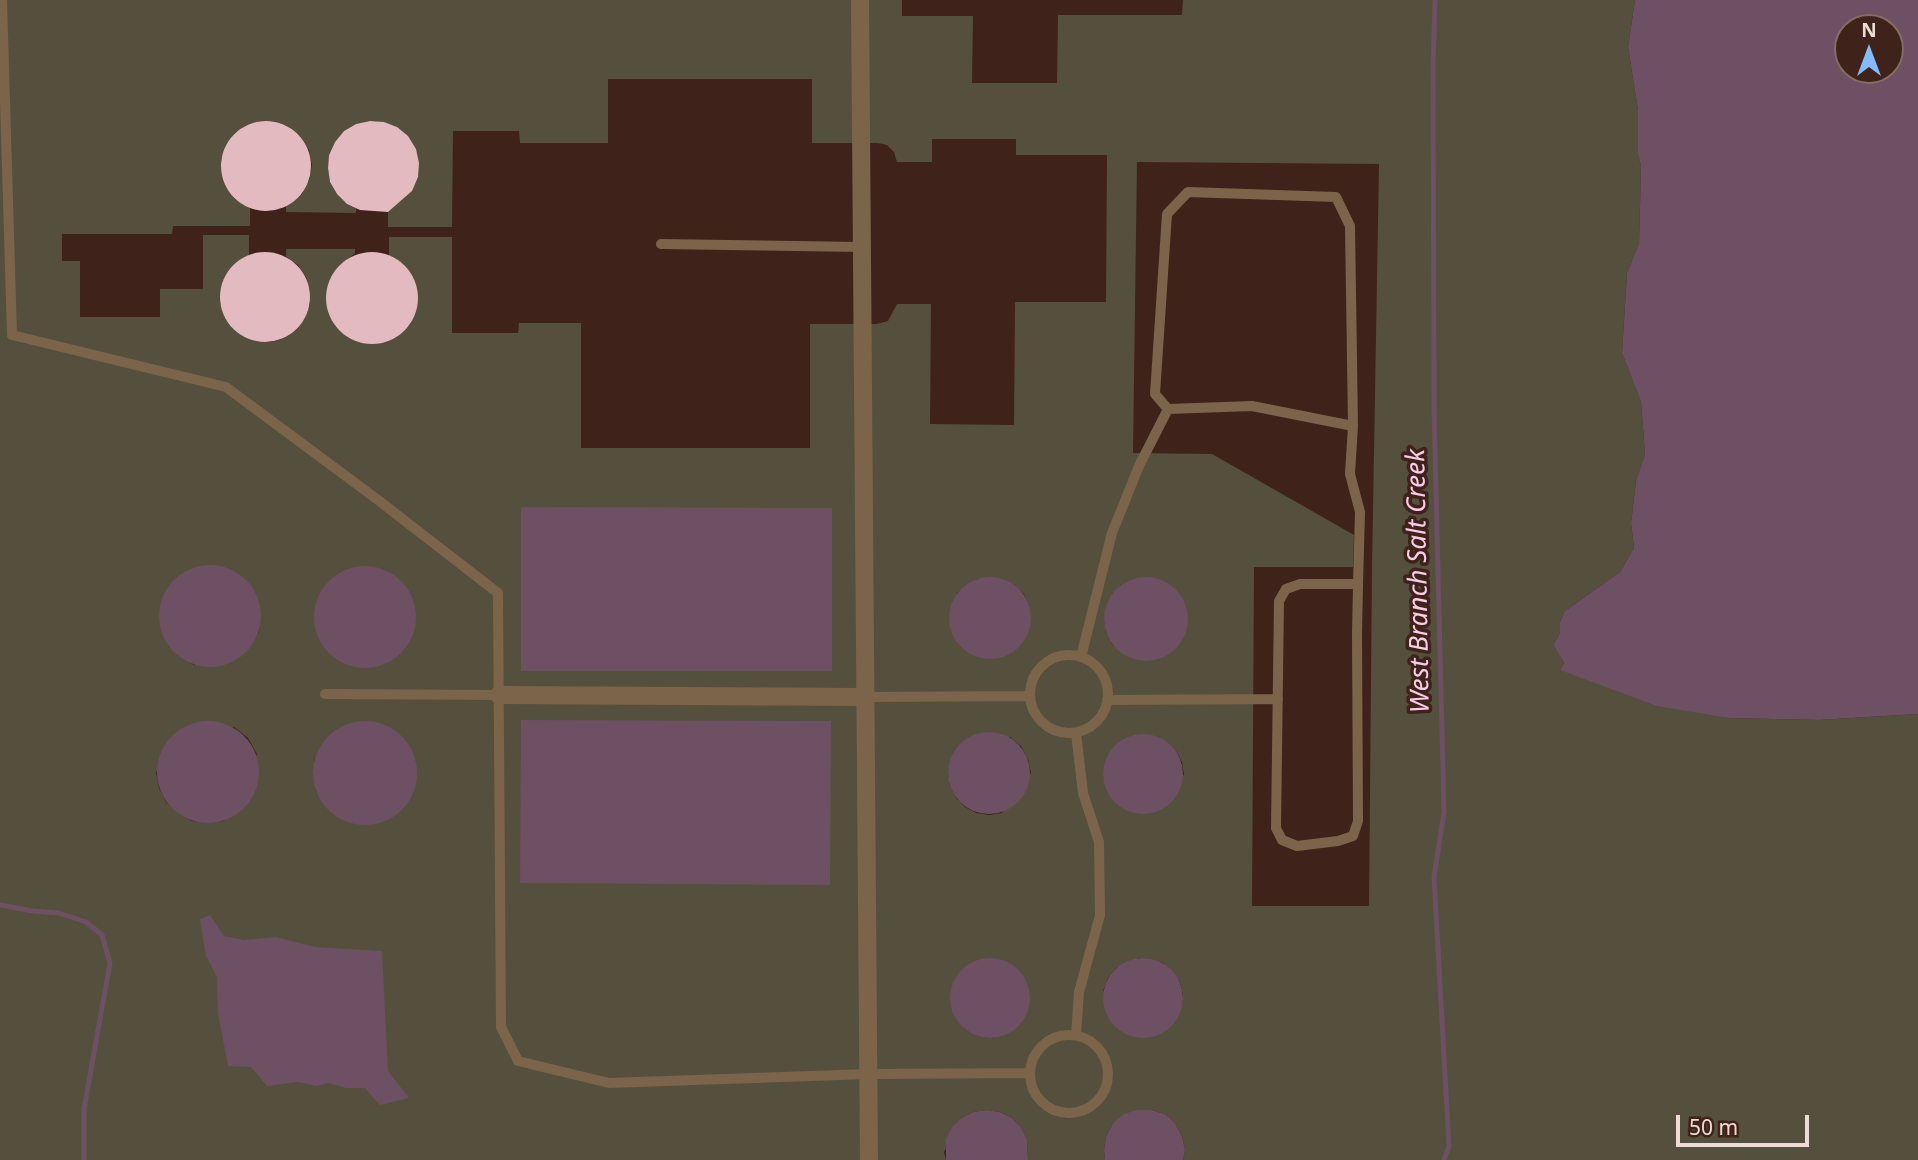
<!DOCTYPE html>
<html>
<head>
<meta charset="utf-8">
<style>
	body { margin:0 }
	#map { position:relative; width:1918px; height:1160px; overflow:hidden; background:#3f2219; font-family:"Noto Sans",sans-serif }
	canvas { display:block }
	.north { position:absolute; left:1834px; top:14px; width:70px; height:70px; box-sizing:border-box; background:#3f2219; border:2px solid #856c64; border-radius:50%; rotate:0deg; font-size:19px; font-weight:700; line-height:28px; text-align:center; color:#efdbd5 }
	.north::after { content:''; display:block; margin:auto; width:24px; height:32px; background:#84bcfb; clip-path:polygon(50% 0,100% 100%,50% 72%,0 100%) }
	.scale { position:absolute; left:1676px; top:1115px; width:133px; height:32px; box-sizing:border-box; border:4px solid #efdbd5; border-top:0; padding-left:9px; font-size:21px; line-height:24px; white-space:nowrap; color:#efdbd5; -webkit-text-stroke:5px #3f2219; paint-order:stroke }
</style>
</head>
<body>
<div id="map">
<canvas width="1918" height="1160"></canvas>
<div class="north">N</div>
<div class="scale">50 m</div>
</div>
<script>
const ctx = document.querySelector('canvas').getContext('2d');
ctx.lineJoin = 'round';
function paint(path, color) { ctx.fillStyle = color; ctx.fill(path, 'evenodd'); }
const toPath = rows => new Path2D(rows.map(r => 'M' + r).join(''));
function strokePath(path, color, width, dash) { ctx.strokeStyle = color; ctx.lineWidth = width; ctx.lineCap = dash ? 'butt' : 'round'; ctx.setLineDash(dash || []); ctx.stroke(path); }
function write(font, color, halo, rows, align = 'center') {
  ctx.font = font + ' "Noto Sans",sans-serif'; ctx.lineWidth = 7; ctx.setLineDash([]); ctx.textBaseline = 'middle'; ctx.strokeStyle = halo; ctx.fillStyle = color; for (const [text, x, y, turn = 0] of rows) {
    ctx.save(); ctx.translate(x, y); ctx.rotate((+turn || 0) * Math.PI / 180); ctx.textAlign = isNaN(turn) ? turn : align; if (halo) ctx.strokeText(text, 0, 0); ctx.fillText(text, 0, 0); ctx.restore();
  }
}
paint(toPath([
	[0,0,902,0,902,16,973,16,972,83,1057,83,1058,15,1182,15,1183,0,1635,0,1628,47,1638,110,1638,154,1641,166,1639,243,1627,273,1622,353,1641,402,1645,454,1636,481,1631,523,1634,548,1620,572,1565,611,1560,622,1560,633,1553,645,1564,663,1560,670,1729,718,1819,720,1918,714,1918,1160,1183,1160,1185,1150,1182,1136,1175,1123,1165,1114,1151,1110,1137,1110,1113,1123,1106,1136,1104,1150,1105,1160,1028,1160,1027,1139,1021,1127,1012,1118,1000,1112,987,1110,973,1112,962,1118,944,1152,946,1160,0,1160],
	[608,79,812,79,812,143,878,143,887,145,894,152,897,162,932,162,932,139,1016,139,1016,155,1107,155,1106,302,1015,302,1014,425,930,424,931,304,897,304,888,321,877,324,810,324,810,448,581,448,581,323,519,323,518,333,452,333,452,237,389,237,389,256,399,261,409,271,415,283,418,297,416,311,410,324,400,334,388,341,374,343,360,342,347,336,336,327,329,314,326,299,328,285,334,272,355,253,355,249,286,249,286,257,298,265,306,277,310,291,310,305,305,318,297,329,285,338,272,342,257,341,244,337,233,328,225,317,220,303,221,289,225,276,234,265,249,256,249,235,203,235,203,289,160,289,160,317,80,317,80,261,62,261,62,234,172,234,173,226,250,226,250,208,235,199,226,187,222,174,221,159,226,146,234,134,246,126,259,121,274,121,288,127,300,136,309,150,312,165,309,180,302,194,286,206,286,212,356,213,356,208,347,204,337,194,330,182,328,168,329,154,335,142,344,131,356,124,369,121,383,122,397,127,412,191,388,212,388,227,452,227,453,131,519,131,520,143,608,143],
	[1137,162,1379,164,1372,567,1369,906,1252,906,1254,567,1353,567,1354,535,1212,454,1133,453],
	[185,572,261,616,259,632,251,646,194,665,180,657,169,646,162,599,171,584],
	[977,579,1014,585,1024,594,1029,606,956,594,966,585],
	[1125,583,1122,653,1112,644,1106,632,1104,619,1107,605,1114,593],
	[234,727,248,738,257,754,224,821,209,823,192,821,178,813,166,802,159,788,156,772],
	[1010,737,1021,746,1028,759,1031,773,1002,813,989,815,976,813,965,807,956,798,950,786,948,773],
	[1120,742,1176,751,1182,762,1184,775,1106,788,1103,775,1105,762,1111,751],
	[315,756,325,806,316,791,313,772],
	[1139,958,1151,959,1163,963,1180,982,1183,994,1182,1007,1103,991,1108,978,1116,968],
	[958,1021,1013,1030,1002,1036,990,1038,978,1036,966,1030]
]), '#54503d');
paint(toPath([
	[1635,0,1918,0,1918,714,1819,720,1729,718,1657,706,1560,670,1564,663,1553,645,1560,633,1560,622,1565,611,1620,572,1634,548,1631,523,1636,481,1645,454,1641,402,1622,353,1627,273,1639,243,1641,166,1638,154,1638,110,1628,47],
	[1848,28,1890,28,1890,70,1848,70],
	[521,507,832,508,832,671,521,671],
	'159 616a51 51 0 1 1 102 0a51 51 0 1 1-102 0Z',
	'314 617a51 51 0 1 1 102 0a51 51 0 1 1-102 0Z',
	'949 618a41 41 0 1 1 82 0a41 41 0 1 1-82 0Z',
	'1104 619a42 42 0 1 1 84 0a42 42 0 1 1-84 0Z',
	[521,720,831,721,830,885,520,883],
	'157 772a51 51 0 1 1 102 0a51 51 0 1 1-102 0Z',
	'313 773a52 52 0 1 1 104 0a52 52 0 1 1-104 0Z',
	'948 773a41 41 0 1 1 82 0a41 41 0 1 1-82 0Z',
	'1103 774a40 40 0 1 1 80 0a40 40 0 1 1-80 0Z',
	[210,915,224,936,243,940,276,937,315,947,382,951,388,1071,409,1098,380,1105,365,1088,346,1088,329,1083,316,1086,298,1082,267,1086,251,1067,228,1066,218,1013,217,977,206,956,200,919],
	'1103 998a40 40 0 1 1 80 0a40 40 0 1 1-80 0Z',
	'950 998a40 40 0 1 1 80 0a40 40 0 1 1-80 0Z',
	[987,1110,1000,1112,1012,1118,1021,1127,1027,1139,1028,1160,946,1160,946,1139,952,1127,962,1118,973,1112],
	[1137,1110,1151,1110,1165,1114,1175,1123,1182,1136,1185,1150,1183,1160,1105,1160,1104,1150,1106,1136,1113,1123,1124,1114]
]), '#6d5063');
strokePath(toPath([
	[1435,0,1433,66,1434,409,1444,812,1434,877,1449,1146,1444,1160],
	[0,905,33,911,59,913,86,922,102,935,110,963,84,1109,84,1160]
]), '#6d5063', 5);
paint(toPath([
	[370,121,384,122,397,127,408,136,416,149,419,163,418,177,412,191,388,212,360,210,347,204,337,194,330,182,328,168,329,155,335,142,344,131,356,124],
	'221 166a45 45 0 1 1 90 0a45 45 0 1 1-90 0Z',
	'220 297a45 45 0 1 1 90 0a45 45 0 1 1-90 0Z',
	'326 298a46 46 0 1 1 92 0a46 46 0 1 1-92 0Z'
]), '#e3babf');
strokePath(toPath([
	[2,0,12,335,226,387,378,500,498,593,501,1027,518,1061,609,1083,869,1074,1030,1073],
	[661,244,862,247],
	[1168,409,1155,394,1167,214,1188,192,1336,197,1350,226,1353,426],
	'1030 694a39 39 0 1 1 78 0a39 39 0 1 1-78 0Z',
	[1081,657,1112,533,1139,466,1168,409,1252,406,1353,426,1350,474,1360,512,1358,584,1357,634,1358,821,1353,836,1338,841,1297,846,1282,840,1276,828,1279,601,1286,589,1300,584,1358,584],
	[325,694,499,695],
	[866,697,1030,696],
	[1107,700,1278,699],
	'1030 1074a39 39 0 1 1 78 0a39 39 0 1 1-78 0Z',
	[1076,1035,1079,992,1100,915,1099,842,1083,793,1076,733]
]), '#7c644b', 10);
strokePath(toPath([
	[860,0,869,1160],
	[499,695,866,697]
]), '#7c644b', 18);
write('italic 26px', '#f9cde9', '#3f2219', [
	["West Branch Salt Creek",1419,581,-91]
]);
</script>
</body>
</html>
